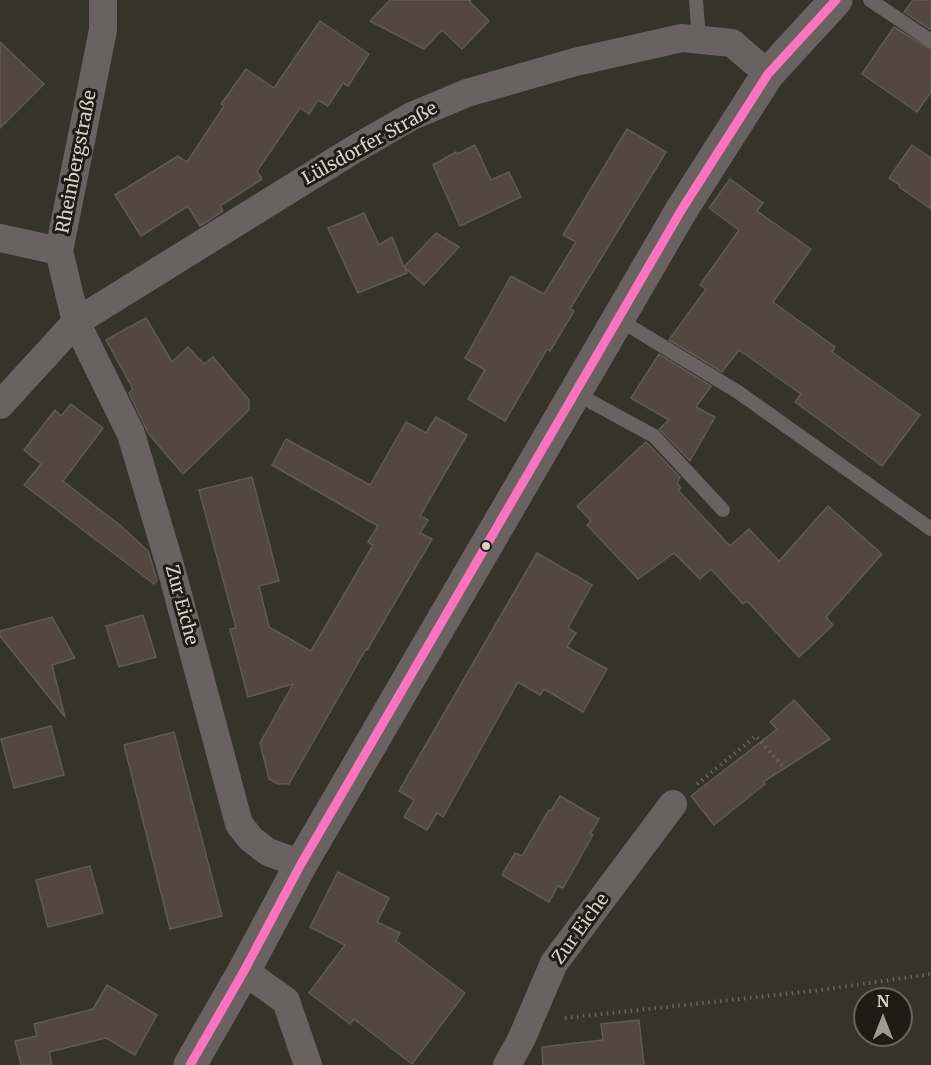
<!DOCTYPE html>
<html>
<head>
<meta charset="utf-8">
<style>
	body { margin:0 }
	#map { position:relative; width:931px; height:1065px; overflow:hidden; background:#36332b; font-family:Merriweather,serif }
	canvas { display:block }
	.north { position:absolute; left:853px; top:987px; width:60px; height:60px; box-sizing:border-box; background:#1f1c16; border:2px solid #69655e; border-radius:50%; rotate:0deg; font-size:16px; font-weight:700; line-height:24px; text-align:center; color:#d7d3ca }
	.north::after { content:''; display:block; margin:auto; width:21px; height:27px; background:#9f9b92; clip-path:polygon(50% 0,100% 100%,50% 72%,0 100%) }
</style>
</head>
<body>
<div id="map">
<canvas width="931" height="1065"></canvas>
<div class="north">N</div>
</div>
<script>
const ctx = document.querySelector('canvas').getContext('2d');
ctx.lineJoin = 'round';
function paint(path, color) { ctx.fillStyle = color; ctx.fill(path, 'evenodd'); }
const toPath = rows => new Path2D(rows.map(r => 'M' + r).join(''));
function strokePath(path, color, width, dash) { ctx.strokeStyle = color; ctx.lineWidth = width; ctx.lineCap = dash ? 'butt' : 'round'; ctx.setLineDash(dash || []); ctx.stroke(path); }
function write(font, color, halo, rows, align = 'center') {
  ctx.font = font + ' Merriweather,serif'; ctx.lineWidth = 6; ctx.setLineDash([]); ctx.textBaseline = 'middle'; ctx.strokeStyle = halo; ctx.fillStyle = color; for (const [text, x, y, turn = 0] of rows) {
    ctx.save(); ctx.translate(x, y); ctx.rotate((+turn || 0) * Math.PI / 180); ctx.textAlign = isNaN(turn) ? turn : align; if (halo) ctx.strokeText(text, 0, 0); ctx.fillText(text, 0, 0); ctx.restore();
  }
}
const building = toPath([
	[390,0,471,0,470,2,489,21,462,49,442,30,424,49,370,21,390,0],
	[913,0,931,0,931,30,904,12,913,0],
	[320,21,369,54,348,86,343,83,328,106,318,100,309,114,300,108,257,171,262,179,220,206,223,211,200,226,188,206,141,236,115,195,178,156,187,162,224,106,221,104,246,69,274,88,320,21],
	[894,27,931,50,931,92,917,112,862,74,894,27],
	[0,42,44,84,0,128,0,42],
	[627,129,666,152,570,309,574,311,550,351,547,349,505,421,468,399,485,370,465,358,511,276,544,294,576,242,563,235,627,129],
	[475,145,491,180,509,172,521,197,460,226,433,165,456,152,457,154,475,145],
	[912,145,931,158,931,209,899,187,900,185,889,178,912,145],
	[730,179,763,203,757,211,811,249,773,302,835,347,832,352,920,415,882,466,795,402,801,394,739,350,722,372,669,340,706,289,700,285,739,230,709,208,730,179],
	[364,213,379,245,392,237,404,267,436,233,459,247,424,285,405,268,407,273,358,293,328,228,364,213],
	[146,318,172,362,188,347,204,364,213,357,249,400,249,410,183,474,148,433,129,393,133,389,106,340,146,318],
	[659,354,711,386,696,407,715,417,690,461,659,429,669,420,631,398,659,354],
	[71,404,103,428,63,481,121,526,148,551,157,580,154,584,24,485,41,464,24,450,55,410,61,416,71,404],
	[436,417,467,435,420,516,428,520,420,533,432,539,367,650,366,649,289,784,278,784,269,779,260,743,293,684,248,697,230,629,236,628,199,490,252,477,279,581,259,586,269,627,311,651,373,545,368,542,378,526,272,465,286,439,370,485,406,422,426,433,436,417],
	[646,442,680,477,677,483,681,488,678,490,730,546,749,529,779,561,828,506,882,554,826,617,833,625,799,657,747,601,743,604,711,569,700,579,674,553,638,579,587,525,591,521,577,506,646,442],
	[537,553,592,585,568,628,576,633,567,647,607,669,583,712,544,689,540,695,518,682,443,817,437,813,427,830,404,817,414,800,399,791,537,553],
	[143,615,156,657,119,667,106,626,143,615],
	[52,617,75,658,52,665,65,717,0,636,0,631,52,617],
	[794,700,830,739,763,782,765,784,714,825,691,796,777,729,770,722,794,700],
	[51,726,64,775,14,788,1,739,51,726],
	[174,732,222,916,170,929,124,745,174,732],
	[560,796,599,819,590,834,593,835,563,888,558,886,549,902,502,875,515,853,522,856,549,810,551,811,560,796],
	[90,866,103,913,48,927,36,880,90,866],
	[338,872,389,898,377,922,400,933,396,941,465,993,412,1064,354,1019,350,1024,309,993,345,945,310,927,338,872],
	[107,985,157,1015,135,1055,106,1038,49,1052,52,1065,21,1065,15,1041,37,1036,34,1024,93,1009,107,985],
	[639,1020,644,1065,543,1065,542,1047,603,1040,601,1024,639,1020]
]);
paint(building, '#524741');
strokePath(building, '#5f5a55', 1.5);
strokePath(toPath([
	[697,784,756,736,785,769],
	[565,1018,821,990,931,974]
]), '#696361', 4, [1.5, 4.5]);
strokePath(toPath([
	[696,0,699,39],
	[870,0,931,41],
	[618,319,738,392,931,529],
	[575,393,654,436,723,510]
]), '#6a6261', 14);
strokePath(toPath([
	[103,0,103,30,59,251,76,322,131,434,172,572,239,824,251,839,268,852,301,864],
	[0,238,59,251],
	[0,405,76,322,353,150,412,116,467,93,575,62,682,38,732,43,768,74],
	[244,971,286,1001,308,1065],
	[507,1065,521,1040,554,963,673,804]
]), '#6a6261', 28);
strokePath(toPath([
	[190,1065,244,971,301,864,682,209,768,74,836,0]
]), '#6a6261', 33);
strokePath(toPath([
	[190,1065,244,971,301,864,682,209,768,74,836,0]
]), '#fc73be', 9);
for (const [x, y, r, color] of [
	[486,546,5,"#d7d3ca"]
]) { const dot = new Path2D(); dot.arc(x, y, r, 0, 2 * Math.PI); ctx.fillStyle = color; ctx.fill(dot); strokePath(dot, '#1f1c16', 2); }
write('18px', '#d7d3ca', '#1f1c16', [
	["Lülsdorfer Straße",370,144,-29],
	["Rheinbergstraße",77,162,-79],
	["Zur Eiche",181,605,75],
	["Zur Eiche",581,929,-54]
]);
</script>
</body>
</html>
